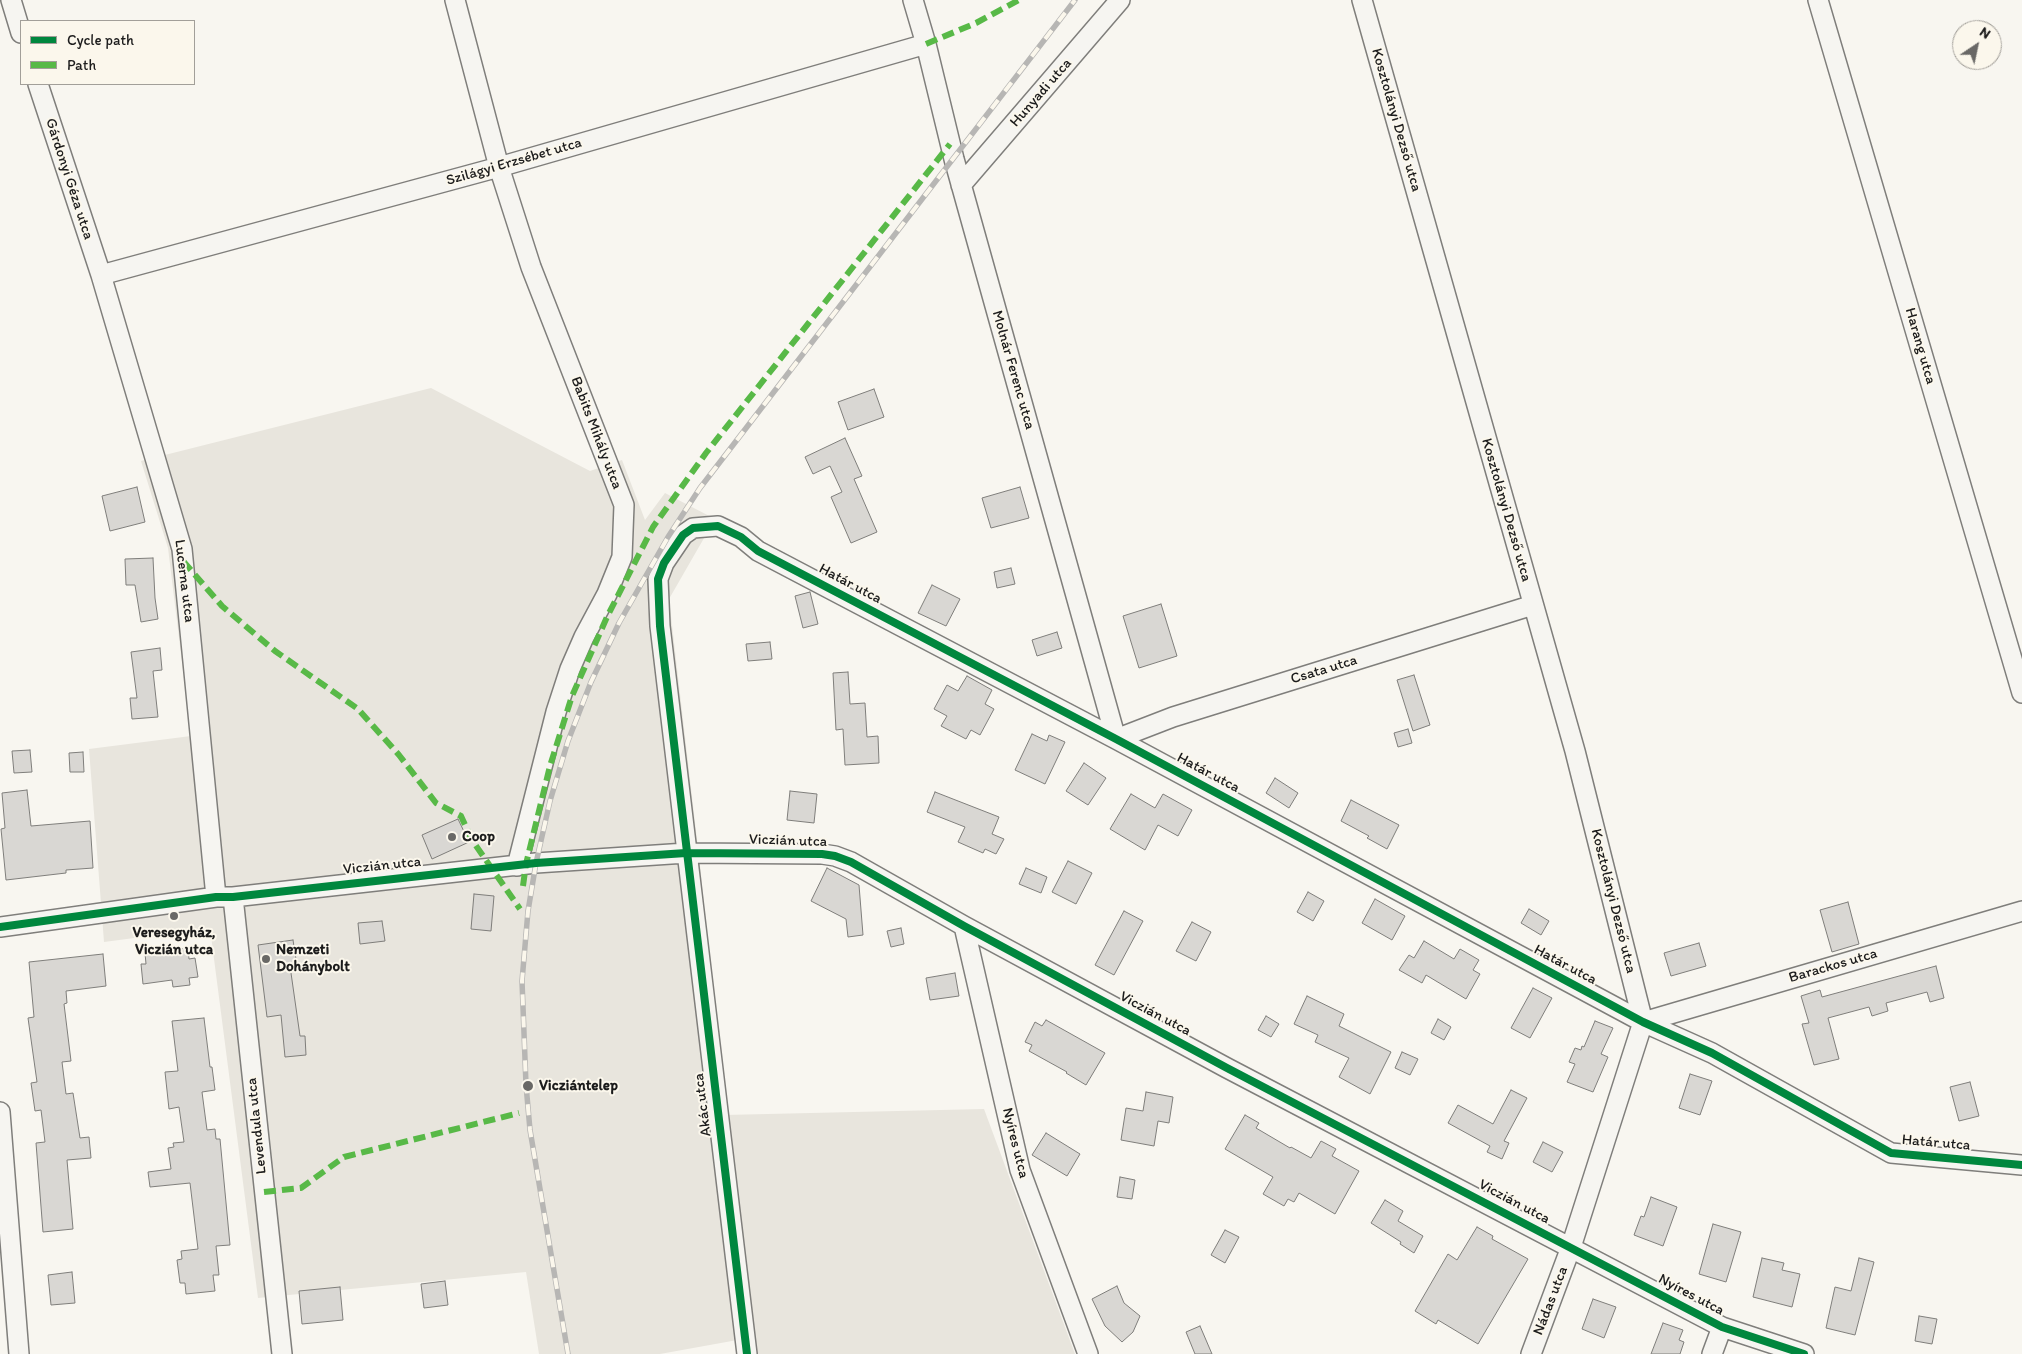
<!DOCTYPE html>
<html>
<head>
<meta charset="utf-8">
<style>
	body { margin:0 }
	#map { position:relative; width:2022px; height:1354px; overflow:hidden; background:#f8f6f0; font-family:Itim,sans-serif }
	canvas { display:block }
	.legend { position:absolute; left:20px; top:20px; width:175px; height:65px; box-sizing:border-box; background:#fbf7ec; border:1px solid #a29f99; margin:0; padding:6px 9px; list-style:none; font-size:15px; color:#1c1c1c }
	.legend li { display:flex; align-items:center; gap:10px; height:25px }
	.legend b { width:25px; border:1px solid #a29f99 }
	.north { position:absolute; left:1952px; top:20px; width:50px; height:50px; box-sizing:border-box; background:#fbf7ec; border:1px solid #a29f99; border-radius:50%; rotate:34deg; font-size:14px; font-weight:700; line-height:20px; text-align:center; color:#1c1c1c }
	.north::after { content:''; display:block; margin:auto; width:18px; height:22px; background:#696866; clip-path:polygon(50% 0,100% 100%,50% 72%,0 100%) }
</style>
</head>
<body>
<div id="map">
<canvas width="2022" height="1354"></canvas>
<ul class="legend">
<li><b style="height:6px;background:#00873e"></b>Cycle path</li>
<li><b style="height:6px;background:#58b947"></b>Path</li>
</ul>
<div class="north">N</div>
</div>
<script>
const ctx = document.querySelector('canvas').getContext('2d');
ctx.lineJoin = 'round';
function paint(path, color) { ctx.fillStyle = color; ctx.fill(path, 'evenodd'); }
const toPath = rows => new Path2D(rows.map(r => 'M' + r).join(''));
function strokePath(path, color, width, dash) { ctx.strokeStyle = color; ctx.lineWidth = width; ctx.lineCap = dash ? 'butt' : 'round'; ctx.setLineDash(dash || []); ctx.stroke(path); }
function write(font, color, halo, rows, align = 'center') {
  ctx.font = font + ' Itim,sans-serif'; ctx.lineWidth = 4; ctx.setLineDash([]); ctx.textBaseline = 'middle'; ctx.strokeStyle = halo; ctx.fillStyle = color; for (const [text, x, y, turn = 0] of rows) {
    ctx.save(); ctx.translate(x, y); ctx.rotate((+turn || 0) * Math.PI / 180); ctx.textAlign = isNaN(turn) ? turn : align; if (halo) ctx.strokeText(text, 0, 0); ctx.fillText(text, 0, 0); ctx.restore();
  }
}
paint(toPath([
	[431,388,590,471,622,460,645,520,665,493,715,519,669,599,701,874,724,1115,984,1109,1075,1354,757,1354,754,1337,660,1354,539,1354,526,1272,258,1298,210,928,104,942,89,749,191,736,168,548,141,461]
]), '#e8e5dd');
const building = toPath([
	[874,389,884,417,848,430,838,402,874,389],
	[845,438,862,476,854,479,877,532,851,543,831,497,842,492,830,466,813,474,805,457,845,438],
	[137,487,145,522,110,531,102,496,137,487],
	[1020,487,1029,518,991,528,982,498,1020,487],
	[153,558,155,598,158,619,141,622,135,585,126,585,125,559,153,558],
	[1011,568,1015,584,997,588,994,572,1011,568],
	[932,585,960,599,946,626,918,613,932,585],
	[810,592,818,624,803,628,795,596,810,592],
	[1161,604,1177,656,1139,668,1123,616,1161,604],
	[1057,632,1062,648,1037,656,1032,640,1057,632],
	[770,642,772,659,748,661,746,644,770,642],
	[160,648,162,670,153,671,158,717,132,719,130,698,137,698,131,652,160,648],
	[848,672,850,704,865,703,867,737,878,736,879,763,845,765,843,729,836,730,833,673,848,672],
	[1414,675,1430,725,1413,731,1397,680,1414,675],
	[967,676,992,690,985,704,994,709,980,735,971,730,966,739,941,726,947,716,934,709,947,685,958,691,967,676],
	[1408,729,1412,743,1398,747,1394,733,1408,729],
	[1032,734,1047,741,1049,735,1065,742,1045,784,1015,770,1032,734],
	[30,750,32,772,14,773,12,751,30,750],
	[83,752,84,772,70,772,69,753,83,752],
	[1084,763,1106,778,1088,805,1066,791,1084,763],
	[1275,778,1298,793,1289,808,1266,793,1275,778],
	[27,790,31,826,90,821,93,868,66,870,66,873,6,880,1,829,5,828,2,793,27,790],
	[790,791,817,794,814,823,787,820,790,791],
	[935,792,999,817,992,834,1004,839,996,854,985,849,983,853,958,842,965,827,927,812,935,792],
	[1131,794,1155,808,1163,794,1192,810,1178,836,1158,825,1145,850,1110,829,1131,794],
	[1351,800,1399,825,1387,849,1367,838,1369,836,1341,821,1351,800],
	[458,819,469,842,432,859,422,835,458,819],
	[1068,861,1092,873,1076,904,1052,892,1068,861],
	[827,868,859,885,863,935,848,937,846,919,811,901,827,868],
	[1026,868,1047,877,1041,893,1019,884,1026,868],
	[1308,892,1324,901,1313,921,1297,912,1308,892],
	[474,894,494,896,491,931,471,929,474,894],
	[1375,899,1405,916,1392,940,1362,923,1375,899],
	[1848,902,1859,944,1832,952,1820,910,1848,902],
	[1529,909,1549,921,1541,935,1521,923,1529,909],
	[1124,911,1143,921,1114,975,1095,965,1124,911],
	[382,921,385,941,360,944,358,923,382,921],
	[1192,922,1211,932,1196,961,1176,951,1192,922],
	[901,928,904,944,891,947,887,931,901,928],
	[293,940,297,966,290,966,300,1036,305,1036,306,1055,285,1057,281,1015,267,1017,258,945,293,940],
	[1424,941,1454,959,1460,949,1479,960,1473,970,1480,974,1466,999,1426,975,1422,983,1399,970,1409,955,1414,958,1424,941],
	[1699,943,1706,966,1671,976,1664,953,1699,943],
	[188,948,189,959,195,958,198,977,189,978,190,985,173,987,172,980,143,984,141,964,146,964,145,953,188,948],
	[103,954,106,986,66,991,67,1003,64,1004,71,1061,62,1062,66,1094,73,1093,80,1138,89,1137,91,1158,67,1160,73,1229,43,1232,36,1143,45,1142,41,1110,35,1111,31,1083,37,1082,28,1018,34,1017,29,962,103,954],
	[1936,966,1944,998,1930,1002,1927,992,1886,1003,1888,1011,1872,1016,1869,1007,1828,1018,1839,1059,1814,1065,1802,1024,1809,1023,1801,996,1820,990,1822,997,1936,966],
	[955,973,959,996,930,1000,926,978,955,973],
	[1533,988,1552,998,1530,1038,1511,1028,1533,988],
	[1307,996,1344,1014,1339,1026,1391,1052,1370,1094,1339,1077,1349,1058,1315,1042,1318,1035,1294,1024,1307,996],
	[1266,1016,1279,1024,1271,1037,1258,1030,1266,1016],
	[204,1018,210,1067,212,1067,215,1090,202,1092,207,1130,215,1129,216,1139,220,1139,230,1245,216,1246,219,1275,213,1275,215,1291,186,1294,185,1283,180,1283,177,1260,182,1259,181,1251,198,1249,190,1183,150,1187,148,1172,171,1169,168,1148,174,1147,173,1143,184,1142,179,1107,169,1109,165,1072,178,1071,172,1021,204,1018],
	[1438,1019,1451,1027,1444,1040,1431,1033,1438,1019],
	[1046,1020,1105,1053,1086,1085,1066,1073,1067,1072,1029,1051,1032,1045,1025,1042,1035,1022,1042,1026,1046,1020],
	[1595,1021,1613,1028,1601,1054,1608,1057,1593,1092,1567,1082,1575,1064,1569,1062,1575,1048,1581,1050,1582,1046,1584,1047,1595,1021],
	[1402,1052,1418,1059,1410,1075,1395,1068,1402,1052],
	[1690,1074,1712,1081,1700,1115,1679,1108,1690,1074],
	[1970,1082,1979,1116,1959,1121,1950,1087,1970,1082],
	[1511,1090,1527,1098,1504,1141,1509,1143,1502,1159,1487,1152,1490,1146,1448,1123,1458,1105,1493,1124,1511,1090],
	[1146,1092,1173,1097,1169,1123,1158,1121,1154,1146,1121,1140,1126,1108,1143,1111,1146,1092],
	[1245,1115,1259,1123,1256,1128,1290,1148,1291,1147,1311,1158,1321,1141,1336,1149,1332,1156,1359,1171,1335,1214,1299,1193,1294,1202,1288,1199,1284,1206,1263,1194,1273,1177,1225,1149,1245,1115],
	[1046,1133,1080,1154,1067,1176,1032,1155,1046,1133],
	[1543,1142,1563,1152,1552,1172,1533,1162,1543,1142],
	[1120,1177,1135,1180,1132,1199,1117,1197,1120,1177],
	[1651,1197,1677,1207,1663,1246,1634,1235,1641,1216,1644,1217,1651,1197],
	[1385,1200,1403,1211,1398,1221,1423,1236,1414,1253,1400,1244,1401,1242,1371,1223,1385,1200],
	[1713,1224,1741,1232,1726,1282,1699,1274,1713,1224],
	[1477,1227,1493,1236,1492,1239,1528,1259,1478,1344,1438,1320,1436,1324,1415,1311,1448,1254,1457,1260,1477,1227],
	[1225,1230,1239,1237,1225,1263,1211,1255,1225,1230],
	[1762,1258,1784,1263,1782,1270,1800,1274,1792,1307,1753,1297,1762,1258],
	[1859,1258,1874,1262,1855,1335,1826,1328,1835,1287,1851,1291,1859,1258],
	[72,1272,75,1303,51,1305,48,1275,72,1272],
	[445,1281,448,1305,424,1308,421,1284,445,1281],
	[1117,1286,1124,1303,1140,1316,1133,1332,1122,1342,1105,1326,1092,1299,1117,1286],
	[340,1287,343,1320,302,1324,299,1291,340,1287],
	[1593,1299,1616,1307,1604,1338,1582,1329,1593,1299],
	[1919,1316,1937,1319,1932,1344,1915,1341,1919,1316],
	[1663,1323,1683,1330,1679,1340,1684,1342,1680,1354,1651,1354,1663,1323],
	[1200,1326,1212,1354,1195,1354,1186,1332,1200,1326]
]);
paint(building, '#d9d7d3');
strokePath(building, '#7f7e7b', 1);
const street = toPath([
	[11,0,21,33],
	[455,0,499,167,531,267,624,505,622,557,607,594,584,637,570,669,556,712,517,866],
	[913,0,926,44,954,159,1116,739,1173,717,1533,605],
	[1362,0,1575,751,1643,1022],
	[1818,0,2022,693],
	[38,84,101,275,182,549,216,897],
	[961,185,1120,0],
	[101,275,499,167,926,44],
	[233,897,282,1354],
	[964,926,1020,1170,1088,1354],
	[0,927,216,897,233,897,536,863,686,853,822,854,835,856,851,862,964,926,1227,1068,1722,1327,1804,1354],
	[1643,1022,2022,911],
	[0,1112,19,1354],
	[747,1354,660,626,658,579,664,563,683,535,693,528,718,526,741,537,758,551,1116,739,1643,1022,1712,1053,1891,1153,2022,1165],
	[1531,1354,1571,1247,1643,1022],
	[1712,1354,1722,1327]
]);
strokePath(street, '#7f7e7b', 22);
strokePath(street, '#f6f5f1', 19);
const rail = toPath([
	[568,1354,530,1130,526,1085,522,981,528,911,536,863,550,801,568,741,591,682,619,623,668,537,700,488,1075,0]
]);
strokePath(rail, '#b7b6b4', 5.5);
strokePath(rail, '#fbf7ec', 4, [11]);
strokePath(toPath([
	[926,44,976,23,1019,0],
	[183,561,222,606,275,651,358,709,399,755,436,803,461,816,472,840,520,909],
	[523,886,526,864,550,766,572,696,607,617,653,527,706,453,950,144],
	[264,1192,301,1188,344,1157,519,1113]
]), '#58b947', 6, [12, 6]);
strokePath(toPath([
	[0,927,216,897,233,897,536,863,686,853,822,854,835,856,851,862,964,926,1227,1068,1722,1327,1804,1354],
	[747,1354,660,626,658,579,664,563,683,535,693,528,718,526,741,537,758,551,1116,739,1643,1022,1712,1053,1891,1153,2022,1165]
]), '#00873e', 8);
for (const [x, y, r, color] of [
	[452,837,5,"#696866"],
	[174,916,5,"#696866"],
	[266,959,5,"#696866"],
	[528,1086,6,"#696866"]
]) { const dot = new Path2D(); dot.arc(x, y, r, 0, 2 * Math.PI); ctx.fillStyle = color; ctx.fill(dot); strokePath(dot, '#fbf7ec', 2); }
write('15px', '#1c1c1c', '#fbf7ec', [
	["Hunyadi utca",1041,93,-49],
	["Kosztolányi Dezső utca",1396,120,74],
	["Szilágyi Erzsébet utca",514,162,-16],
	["Gárdonyi Géza utca",69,179,72],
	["Harang utca",1920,346,74],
	["Molnár Ferenc utca",1013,370,74],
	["Babits Mihály utca",596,433,69],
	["Kosztolányi Dezső utca",1506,510,74],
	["Lucerna utca",184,581,83],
	["Határ utca",850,584,28],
	["Csata utca",1324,670,-17],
	["Határ utca",1208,773,28],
	["Viczián utca",788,841,2],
	["Viczián utca",382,866,-6],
	["Kosztolányi Dezső utca",1613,901,76],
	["Határ utca",1565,965,28],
	["Barackos utca",1833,966,-16],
	["Viczián utca",1155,1014,28],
	["Akác utca",703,1105,-97],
	["Levendula utca",257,1126,-96],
	["Nyíres utca",1015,1143,76],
	["Határ utca",1936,1143,5],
	["Viczián utca",1514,1202,28],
	["Nyíres utca",1691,1295,28],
	["Nádas utca",1551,1301,-69]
]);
write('bold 15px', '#1c1c1c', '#fbf7ec', [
	["Coop",462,837],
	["Veresegyház,",174,933,"center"],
	["Viczián utca",174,950,"center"],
	["Nemzeti",276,950],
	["Dohánybolt",276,967],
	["Vicziántelep",539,1086]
], 'left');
</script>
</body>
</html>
